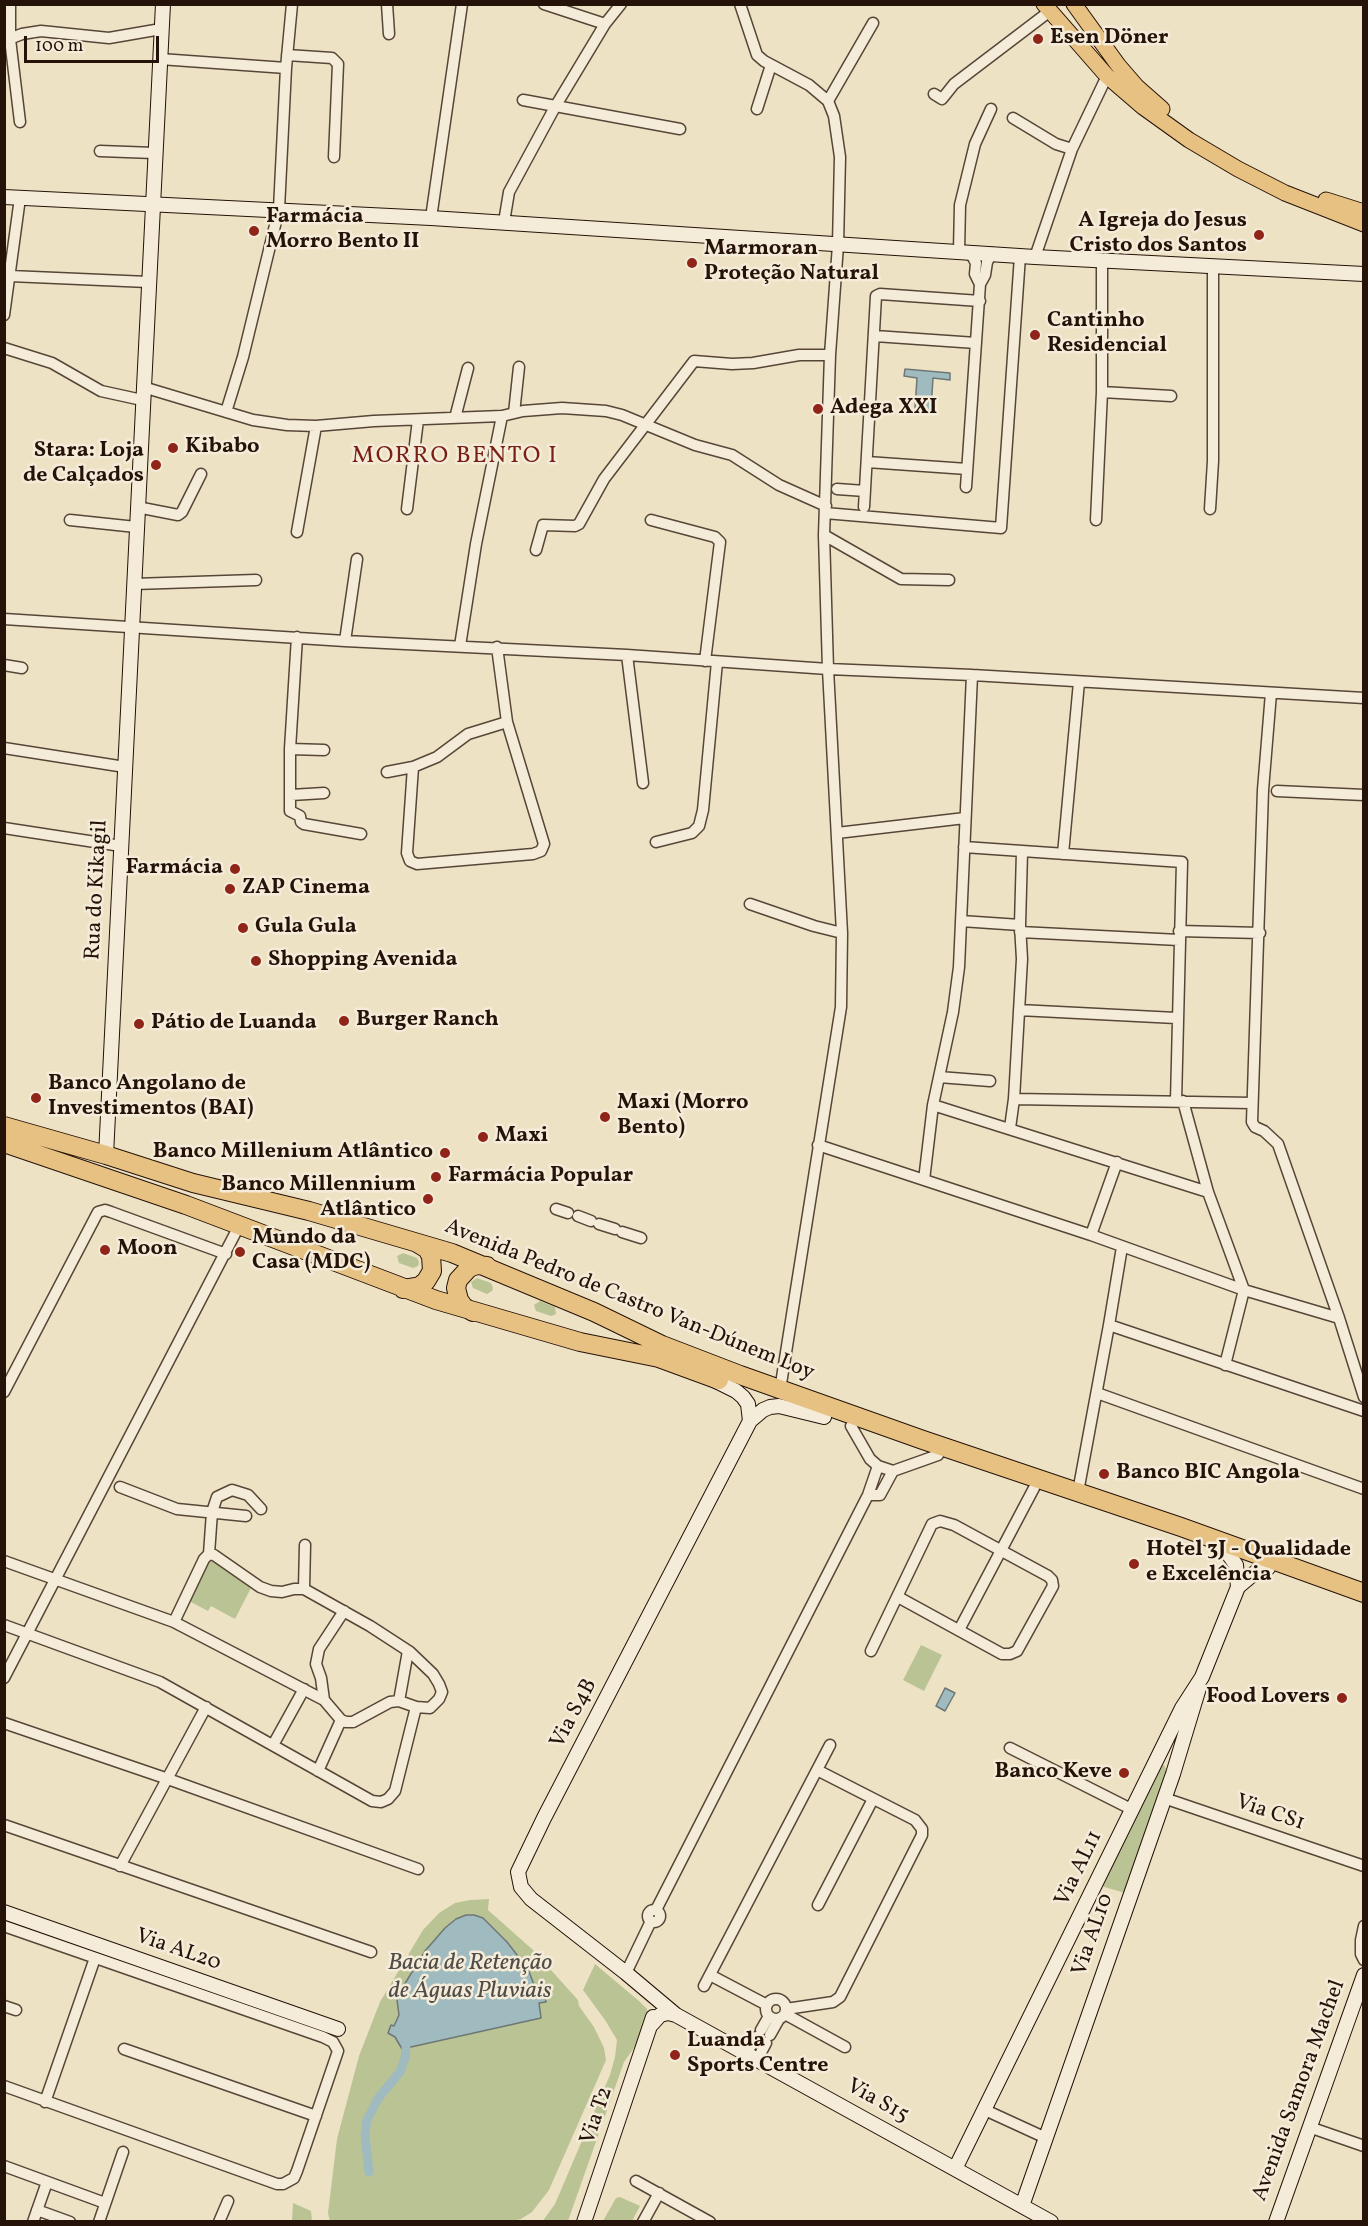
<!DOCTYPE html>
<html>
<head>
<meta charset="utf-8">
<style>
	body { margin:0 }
	#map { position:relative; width:1368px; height:2226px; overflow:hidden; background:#eee2c5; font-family:Vollkorn,serif }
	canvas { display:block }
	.frame { position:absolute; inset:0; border:6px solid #251208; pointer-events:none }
	.scale { position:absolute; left:24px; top:36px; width:135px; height:27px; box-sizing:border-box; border:3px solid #251208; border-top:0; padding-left:8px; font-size:18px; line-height:21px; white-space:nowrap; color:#251208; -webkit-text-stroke:4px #f4ecd9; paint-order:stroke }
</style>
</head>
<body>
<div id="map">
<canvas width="1368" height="2226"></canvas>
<div class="frame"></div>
<div class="scale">100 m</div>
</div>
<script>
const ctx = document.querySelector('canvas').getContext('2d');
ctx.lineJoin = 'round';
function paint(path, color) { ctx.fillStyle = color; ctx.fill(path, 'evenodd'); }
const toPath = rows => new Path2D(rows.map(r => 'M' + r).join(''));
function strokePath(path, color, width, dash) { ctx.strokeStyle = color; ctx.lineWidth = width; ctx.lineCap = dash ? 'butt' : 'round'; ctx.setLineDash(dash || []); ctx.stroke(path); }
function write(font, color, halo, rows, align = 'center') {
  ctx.font = font + ' Vollkorn,serif'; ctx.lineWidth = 5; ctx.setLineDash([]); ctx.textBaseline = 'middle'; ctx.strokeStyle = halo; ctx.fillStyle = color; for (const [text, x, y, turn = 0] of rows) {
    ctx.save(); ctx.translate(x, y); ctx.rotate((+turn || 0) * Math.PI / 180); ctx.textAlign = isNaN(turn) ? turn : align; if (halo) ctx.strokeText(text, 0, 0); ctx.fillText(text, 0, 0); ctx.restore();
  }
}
paint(toPath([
	[339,1231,354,1237,354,1244,350,1246,334,1241,333,1234],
	[403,1253,417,1258,419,1262,418,1266,413,1268,399,1263,397,1256],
	[477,1278,491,1283,493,1288,492,1291,487,1294,473,1288,471,1282],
	[540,1301,555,1307,556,1314,551,1316,536,1311,534,1305],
	[209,1558,254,1582,235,1619,211,1606,208,1611,187,1600],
	[921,1645,942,1655,924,1691,903,1680],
	[1164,1765,1166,1769,1153,1813,1125,1893,1101,1886,1159,1767],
	[489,1899,488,1910,533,1950,578,2000,579,2006,594,2027,604,2048,606,2060,549,2190,532,2212,521,2219,512,2221,330,2222,328,2213,337,2139,359,2056,380,2002,423,1930,439,1913,455,1903,470,1900],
	[483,1918,507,1942,528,1969,536,1990,543,1989,539,2003,541,2017,403,2049,395,2037,388,2033,394,2027,399,2015,397,2000,401,1990,425,1951],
	[595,1964,639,2001,647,2009,648,2015,641,2038,624,2062,568,2221,542,2222,555,2204,610,2075,615,2057,617,2040,605,2020,583,1990],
	[620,2197,640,2206,632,2221,603,2221,616,2198],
	[293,2203,311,2211,312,2221,292,2221]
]), '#bac394');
const water = toPath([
	[905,369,950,373,950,380,933,378,931,410,915,408,917,378,904,376,905,369],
	[945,1688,955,1693,945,1711,936,1706,945,1688],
	[466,1915,474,1915,483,1918,507,1942,528,1969,536,1990,543,1989,546,2002,539,2003,541,2018,402,2049,395,2037,388,2033,391,2025,394,2026,399,2015,397,2000,401,1990,425,1951,445,1928,456,1919,466,1915]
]);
paint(water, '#9fbbbf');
strokePath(water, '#6e7776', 1.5);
strokePath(toPath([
	[369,2172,365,2135,367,2120,379,2097,400,2072,405,2058,406,2048]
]), '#9fbbbf', 9);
const street = toPath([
	[10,4,10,39,20,122],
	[387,4,389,34],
	[544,4,605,24],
	[740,4,757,55,764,61,809,85,828,101,834,116,840,157,838,245,830,355,824,535,828,669,842,933,841,1007,780,1390],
	[4,41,22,34,41,31,109,38,161,29],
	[287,55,332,58,338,64,334,157],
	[160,59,286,68],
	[934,94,942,99,954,84,1050,11],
	[523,100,680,129],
	[828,101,873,23],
	[757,109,771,65],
	[1013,118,1056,144,1072,149],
	[100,151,154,153],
	[431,218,462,4],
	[504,222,509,192,555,107,605,24,621,4],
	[959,251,960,205,975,144,991,109],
	[970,252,976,263,975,274,980,284],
	[1035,257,1072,149,1107,76],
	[10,276,148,282],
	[4,315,20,198],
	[875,336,976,343],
	[4,348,52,363,101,391,142,400],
	[143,387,253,420,287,425,316,426,374,421,502,416,523,411,562,408,606,411,622,415,695,445,732,455,779,485,826,506],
	[1102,392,1171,396],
	[226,412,243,357,279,209,286,68,292,4],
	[514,413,519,367],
	[455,418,468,368],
	[867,462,967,469],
	[966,487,980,284,985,275,987,262,992,253],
	[837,489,865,491],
	[137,507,178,515,182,512,201,474],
	[864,507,876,296,880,294,980,301],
	[407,509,418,420],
	[1210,509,1213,461,1213,266],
	[825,513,1001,528,1020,256],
	[70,520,136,527],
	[651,520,715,537,720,542,705,661],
	[1096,520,1102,392,1102,260],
	[297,532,316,426],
	[824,535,901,579,949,580],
	[536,550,543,525,575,526,579,524,604,479,694,361,732,364,753,363,799,355,830,355],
	[134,584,256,580],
	[4,619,345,641,627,655,828,669,972,675,1364,698],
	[297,637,290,749,290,811,300,816,301,822,304,824,361,834],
	[345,641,357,559],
	[460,646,476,544,502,416],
	[627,655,643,783],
	[4,665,22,668],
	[1271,693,1263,790,1252,1122,1255,1127,1264,1131,1278,1144,1339,1318,1364,1397],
	[4,748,125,767],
	[290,749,324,750],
	[413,767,407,853,410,861,417,864,533,854,541,851,544,844,507,722,497,647],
	[387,772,413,767,437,757,468,734,507,722],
	[1277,791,1364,795],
	[291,795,324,793],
	[4,828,121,846],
	[837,833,965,818],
	[656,842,692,833,699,826,703,810,717,662],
	[964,847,1182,862,1176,1101],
	[1063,854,1079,682],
	[750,904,814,926,842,933],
	[961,921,1020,925],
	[1179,931,1260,933],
	[1020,932,1179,940],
	[1019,1010,1176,1018],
	[939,1077,990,1081],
	[1014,1099,1252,1103],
	[1183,1101,1208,1192,1244,1290,1225,1365],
	[933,1105,1208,1192],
	[1010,1128,1014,1099,1022,959,1020,925,1022,852],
	[818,1145,1091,1235,1244,1290,1339,1318],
	[924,1180,933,1105,953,1012,959,967,972,675],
	[556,1209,568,1213],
	[578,1216,591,1221],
	[599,1224,615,1229],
	[622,1232,641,1238],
	[1091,1235,1117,1162],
	[1109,1325,1364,1411],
	[4,1392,98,1212,105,1210,111,1212,226,1254],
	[1097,1393,1364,1489],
	[851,1426,870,1459,878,1466,893,1471,938,1455],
	[120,1487,177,1509,246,1516],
	[1078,1492,1109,1325,1122,1247],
	[868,1495,880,1495,893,1471],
	[4,1561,174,1622,324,1700,341,1720,346,1722,353,1722,390,1702,399,1701,416,1707,430,1708,439,1699,442,1692,439,1684,433,1674,410,1652,370,1626,304,1589,294,1589,282,1592,271,1591,260,1587,214,1555,209,1554],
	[304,1589,305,1545],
	[174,1622,204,1559,209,1554,212,1512,217,1497,232,1490,248,1495,261,1509],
	[4,1625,160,1682,372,1801,381,1802,388,1799,395,1791,416,1707],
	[959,1630,1034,1488],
	[871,1651,932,1524,940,1521,954,1525,1048,1576,1052,1580,1053,1586,1017,1651,1010,1654,1002,1654,898,1597],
	[4,1678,239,1226],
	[324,1700,321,1678,316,1664,319,1649,344,1611],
	[399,1701,408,1651],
	[4,1723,168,1779,418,1869],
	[273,1745,304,1689],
	[1010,1748,1133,1810],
	[318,1771,341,1720],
	[1164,1798,1364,1866],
	[4,1825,371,1952],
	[120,1866,206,1707],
	[818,1905,873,1799],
	'648 1916a6 6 0 1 1 12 0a6 6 0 1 1-12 0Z',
	[656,1910,868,1495,878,1466],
	[4,1926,323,2037,333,2042,338,2051,297,2171,294,2178,283,2184,277,2184,4,2086],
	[1364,1926,1361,1940,1361,1954,1364,1960],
	[626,1973,651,1921],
	[710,1975,767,2005],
	[704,1986,830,1745],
	'766 2009a10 10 0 1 1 20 0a10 10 0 1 1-20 0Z',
	[4,2006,16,2010],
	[786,2009,833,2002,840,1997,922,1835,922,1829,915,1820,817,1770],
	[785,2014,845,2047],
	[761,2030,769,2016],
	[770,2035,779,2019],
	[124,2049,316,2116],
	[746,2054,756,2037],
	[757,2060,766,2043],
	[45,2102,95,1958],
	[985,2110,1046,2138],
	[1309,2127,1364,2146],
	[4,2166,105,2203],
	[636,2181,710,2222],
	[37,2210,70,2222],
	[33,2222,47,2182],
	[99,2222,123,2152],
	[219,2222,228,2201],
	[643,2222,659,2193]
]);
const secondary = toPath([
	[4,197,431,218,1035,257,1364,274],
	[106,1155,163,4],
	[710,1378,736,1391,743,1397,748,1404,750,1421],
	[1229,1555,1236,1565,1238,1587],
	[4,1912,338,2029],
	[676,2015,626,1973,531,1899,521,1887,518,1872,544,1818,750,1421,763,1410,770,1407,779,1406,824,1417],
	[652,2024,660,2015,668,2013,676,2015,1051,2222],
	[955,2169,1182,1708,1202,1677,1238,1587,1257,1571,1268,1568],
	[1022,2206,1173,1774,1199,1688],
	[584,2222,653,2017],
	[1276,2222,1364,1975]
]);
const primary = toPath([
	[1044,4,1107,76,1143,107,1189,140,1238,169,1285,193,1364,224],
	[1074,4,1118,65,1137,87,1162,109],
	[1326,200,1364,212]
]);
const highway = toPath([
	[4,1126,106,1155,193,1183,309,1211,452,1253,594,1312,662,1345,740,1375,923,1440,1181,1527,1364,1593],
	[4,1143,186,1205,436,1300,580,1342,659,1358,719,1380],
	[403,1289,420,1286,426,1281,432,1271,431,1256,427,1249,417,1243],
	[473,1312,464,1307,459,1300,456,1288,458,1280,469,1268,477,1265,487,1266]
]);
strokePath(street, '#574637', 13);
strokePath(secondary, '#251208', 16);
strokePath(primary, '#251208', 17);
strokePath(highway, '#251208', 20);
strokePath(street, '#f4ecd9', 10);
strokePath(secondary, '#f4ecd9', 14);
strokePath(primary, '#e7c182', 15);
strokePath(highway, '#e7c182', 18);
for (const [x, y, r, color] of [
	[1038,39,6,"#8f2418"],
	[254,231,6,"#8f2418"],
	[1259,235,6,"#8f2418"],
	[692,263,6,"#8f2418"],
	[1035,335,6,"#8f2418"],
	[818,409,6,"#8f2418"],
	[173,448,6,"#8f2418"],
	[156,465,6,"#8f2418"],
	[235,869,6,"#8f2418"],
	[230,889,6,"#8f2418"],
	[243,928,6,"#8f2418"],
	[256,961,6,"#8f2418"],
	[344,1021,6,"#8f2418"],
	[139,1024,6,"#8f2418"],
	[36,1098,6,"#8f2418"],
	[605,1117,6,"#8f2418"],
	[483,1137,6,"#8f2418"],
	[445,1153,6,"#8f2418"],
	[436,1177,6,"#8f2418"],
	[428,1199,6,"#8f2418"],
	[105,1250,6,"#8f2418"],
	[240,1252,6,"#8f2418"],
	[1104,1474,6,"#8f2418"],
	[1134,1564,6,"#8f2418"],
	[1342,1698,6,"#8f2418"],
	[1124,1773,6,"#8f2418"],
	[675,2055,6,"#8f2418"]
]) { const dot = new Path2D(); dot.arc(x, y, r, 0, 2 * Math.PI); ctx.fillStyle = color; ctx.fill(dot); strokePath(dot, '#f4ecd9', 2); }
write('bold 22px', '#251208', '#f4ecd9', [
	["Esen Döner",1050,39],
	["Farmácia",266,218],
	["Morro Bento II",266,243],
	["A Igreja do Jesus",1247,222,"right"],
	["Cristo dos Santos",1247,247,"right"],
	["Marmoran",704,250],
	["Proteção Natural",704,275],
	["Cantinho",1047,322],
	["Residencial",1047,347],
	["Adega XXI",830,409],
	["Kibabo",185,448],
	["Stara: Loja",144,452,"right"],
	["de Calçados",144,477,"right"],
	["Farmácia",223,869,"right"],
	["ZAP Cinema",242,889],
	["Gula Gula",255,928],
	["Shopping Avenida",268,961],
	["Burger Ranch",356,1021],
	["Pátio de Luanda",151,1024],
	["Banco Angolano de",48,1085],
	["Investimentos (BAI)",48,1110],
	["Maxi (Morro",617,1104],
	["Bento)",617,1129],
	["Maxi",495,1137],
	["Banco Millenium Atlântico",433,1153,"right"],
	["Farmácia Popular",448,1177],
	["Banco Millennium",416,1186,"right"],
	["Atlântico",416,1211,"right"],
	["Mundo da",252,1239],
	["Casa (MDC)",252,1264],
	["Moon",117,1250],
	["Banco BIC Angola",1116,1474],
	["Hotel 3J - Qualidade",1146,1551],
	["e Excelência",1146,1576],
	["Food Lovers",1330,1698,"right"],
	["Banco Keve",1112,1773,"right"],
	["Luanda",687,2042],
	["Sports Centre",687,2067]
], 'left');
write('22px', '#251208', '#f4ecd9', [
	["Rua do Kikagil",98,890,-87],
	["Avenida Pedro de Castro Van-Dúnem Loy",629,1301,22],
	["Via S4B",575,1714,-62],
	["Via CS1",1270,1814,19],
	["Via AL11",1080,1869,-64],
	["Via AL10",1094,1935,-71],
	["Via AL20",178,1951,19],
	["Avenida Samora Machel",1300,2091,-70],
	["Via S15",877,2102,29],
	["Via T2",598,2116,-71]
]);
ctx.letterSpacing = '1.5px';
write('24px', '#7a1f14', '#f4ecd9', [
	["MORRO BENTO I",455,458]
]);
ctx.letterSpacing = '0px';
write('italic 24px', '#504d48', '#f4ecd9', [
	["Bacia de Retenção",470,1965],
	["de Águas Pluviais",470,1993]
]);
</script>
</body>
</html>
